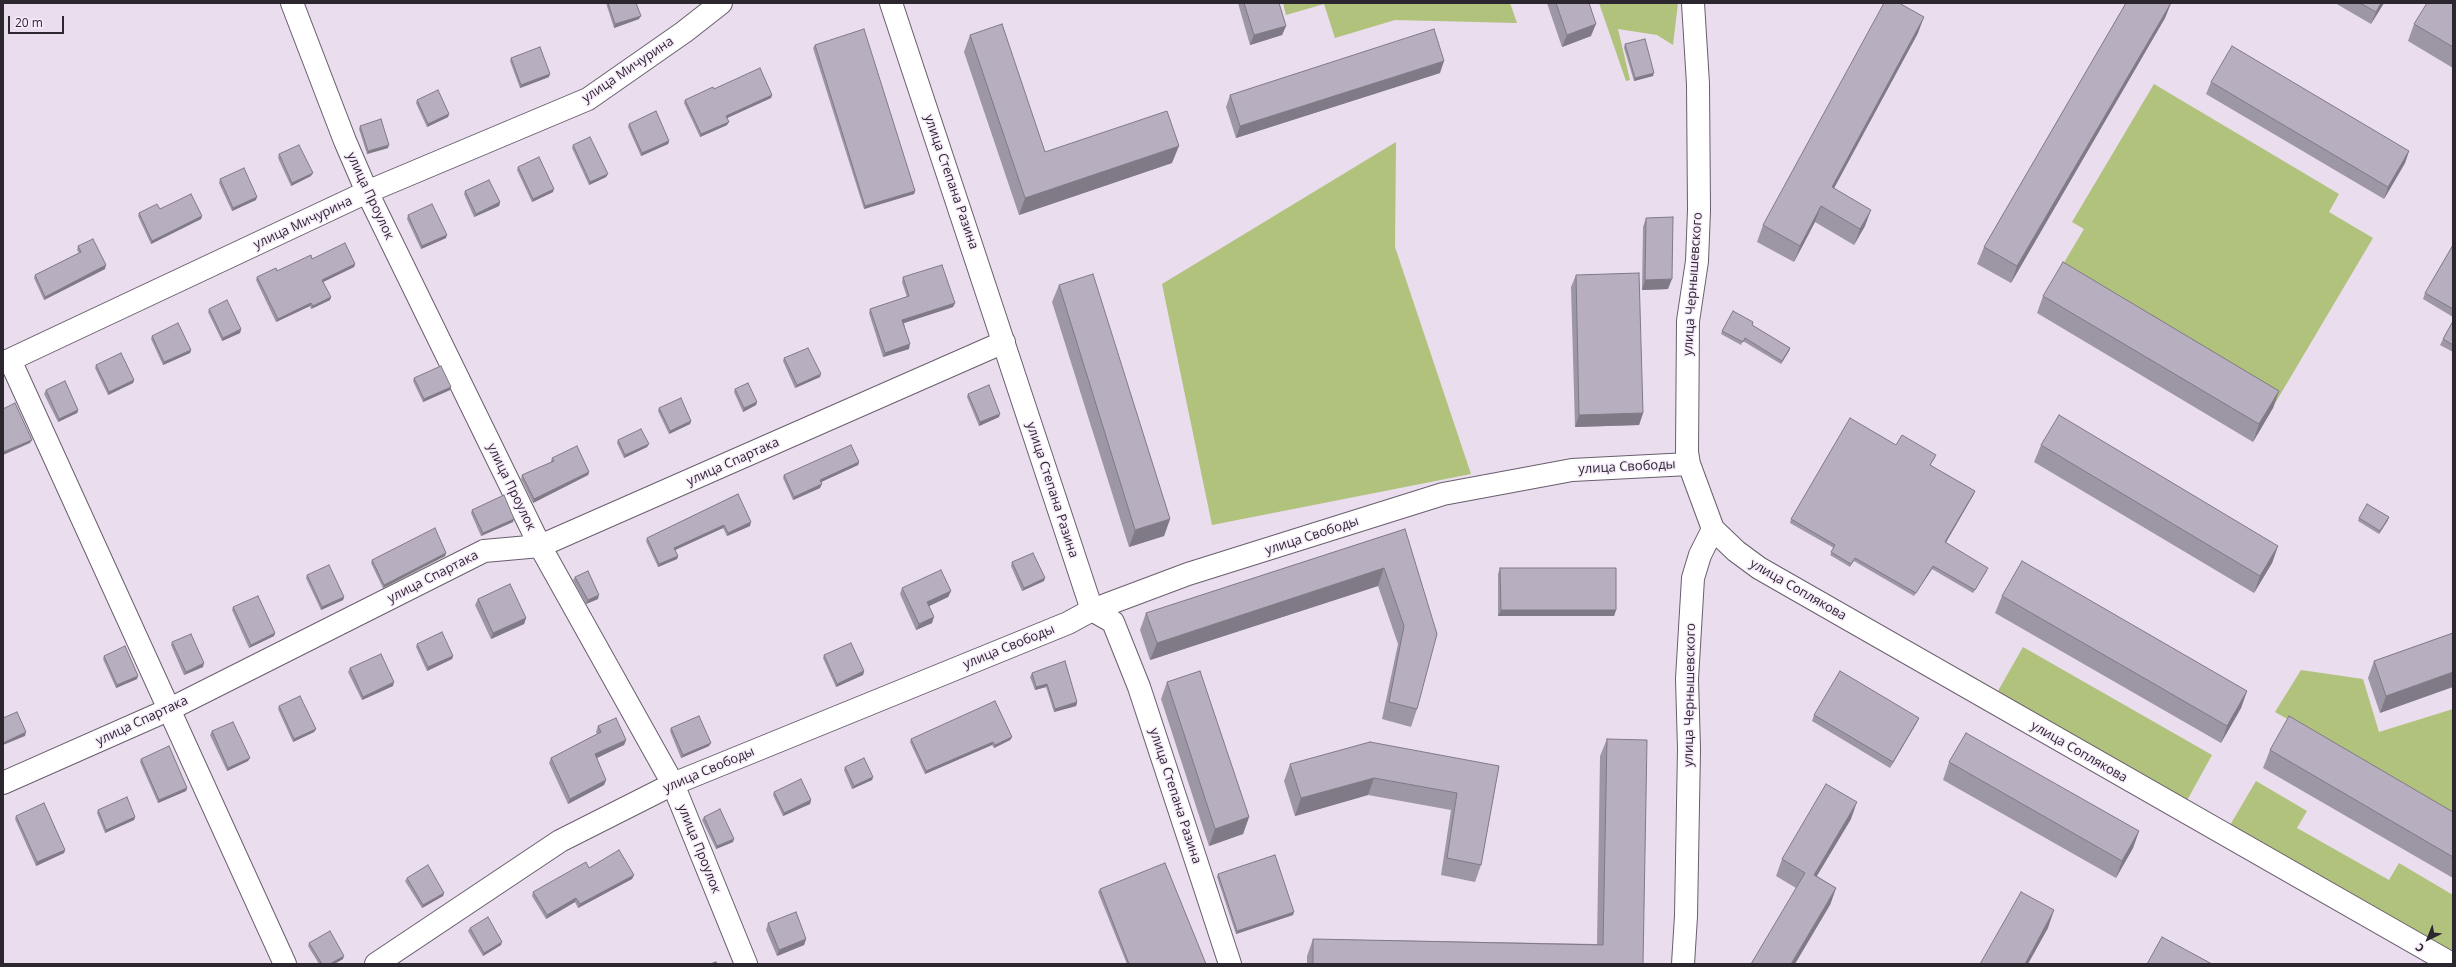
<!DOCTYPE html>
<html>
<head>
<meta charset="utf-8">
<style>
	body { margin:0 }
	#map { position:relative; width:2456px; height:967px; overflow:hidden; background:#e9ddee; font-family:"Open Sans",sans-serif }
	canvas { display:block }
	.frame { position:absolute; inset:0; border:4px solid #2c272e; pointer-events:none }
	.north { position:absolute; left:2408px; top:919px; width:40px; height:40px; -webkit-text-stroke:3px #f7ebfb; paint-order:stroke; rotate:223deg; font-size:11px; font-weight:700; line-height:16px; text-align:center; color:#2c272e }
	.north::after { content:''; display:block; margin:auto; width:14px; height:18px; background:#2c272e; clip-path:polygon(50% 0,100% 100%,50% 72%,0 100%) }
	.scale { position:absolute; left:8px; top:16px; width:56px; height:18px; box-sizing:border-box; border:2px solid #2c272e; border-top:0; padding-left:5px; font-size:12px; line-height:14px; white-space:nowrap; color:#2c272e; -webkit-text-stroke:3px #f7ebfb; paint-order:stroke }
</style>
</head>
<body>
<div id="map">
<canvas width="2456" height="967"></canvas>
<div class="frame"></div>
<div class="north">С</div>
<div class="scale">20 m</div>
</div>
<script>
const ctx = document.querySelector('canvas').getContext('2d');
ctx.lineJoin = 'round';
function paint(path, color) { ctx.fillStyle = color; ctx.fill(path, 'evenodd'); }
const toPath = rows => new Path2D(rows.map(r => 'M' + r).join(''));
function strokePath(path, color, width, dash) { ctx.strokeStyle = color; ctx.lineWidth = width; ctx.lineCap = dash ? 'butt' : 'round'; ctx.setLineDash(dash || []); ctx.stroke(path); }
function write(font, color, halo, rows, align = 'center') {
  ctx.font = font + ' "Open Sans",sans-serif'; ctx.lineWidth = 3; ctx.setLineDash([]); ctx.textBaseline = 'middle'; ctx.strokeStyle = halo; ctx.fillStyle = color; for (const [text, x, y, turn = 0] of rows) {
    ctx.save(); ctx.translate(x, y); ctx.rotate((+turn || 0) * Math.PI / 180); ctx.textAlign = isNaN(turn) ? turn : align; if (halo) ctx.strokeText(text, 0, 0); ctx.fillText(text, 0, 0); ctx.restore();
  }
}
paint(toPath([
	[1283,3,1510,3,1517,23,1395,20,1335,38,1324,4,1286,15],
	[1599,3,1678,3,1673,45,1657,35,1618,29,1630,80,1626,81],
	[2154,84,2339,194,2329,212,2373,238,2274,405,2056,276,2084,229,2072,222],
	[1396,142,1395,247,1471,474,1212,525,1162,284],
	[2023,647,2212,755,2184,806,1960,678,1964,671,1998,691],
	[2301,670,2363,679,2379,732,2453,709,2453,813,2275,712],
	[2256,781,2307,811,2297,828,2389,880,2399,863,2453,895,2453,962,2226,832]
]), '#b0c27b');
const street = toPath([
	[292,3,345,141,367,192,540,546,673,784,746,964],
	[891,3,1092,610,1113,622,1139,687,1230,964],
	[10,360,285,964],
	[3,363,367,192,588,99,684,32,721,3],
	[1713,529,1736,551,1759,568,2452,964],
	[3,783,168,710,484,551,540,546,1004,342],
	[376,964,560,841,673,784,1068,623,1092,610,1188,574,1443,494,1572,470,1689,464],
	[1683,964,1686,916,1689,749,1687,679,1693,578,1700,555,1713,529,1689,464,1687,452,1688,321,1697,261,1699,210,1698,84,1693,3]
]);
strokePath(street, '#695e6d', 24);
strokePath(street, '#fff', 22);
paint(toPath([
	[606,3,636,3,639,19,614,28],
	[1238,3,1279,3,1286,26,1282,35,1250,45],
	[1547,3,1589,3,1591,36,1562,47],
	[2126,3,2171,3,2165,18,2011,283,1977,264,1984,247],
	[2335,3,2384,3,2371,24],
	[2453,4,2453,68,2408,41,2414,24],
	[1918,33,1834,188,1865,226,1854,245,1815,222,1794,262,1757,242,1763,225],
	[970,35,1045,152,1172,163,1019,215,964,52],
	[1625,44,1653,76,1634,81,1624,48],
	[815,45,915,191,914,194,864,209,813,48],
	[511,58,549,77,520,88,510,61],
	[1440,73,1236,138,1226,107,1230,95],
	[2211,82,2409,151,2405,163,2384,199,2206,94],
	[714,89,772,95,771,98,727,118,727,125,700,137,684,103,685,100],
	[417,100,449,114,448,117,427,127,416,103],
	[629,124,669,141,668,144,641,156,628,127],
	[360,126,388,148,367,154,359,129],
	[573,145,606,177,589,185,572,148],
	[279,154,311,176,291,186,278,158],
	[518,167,553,192,532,202,517,170],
	[220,179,256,200,232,211,219,183],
	[465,191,500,202,499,206,474,217,464,194],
	[160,209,202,216,201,219,151,244,138,216,139,213],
	[408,215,446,238,421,249,407,219],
	[1646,218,1668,289,1642,290,1643,227],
	[2453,245,2453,317,2423,299,2425,293],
	[78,246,105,269,44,300,34,278,35,275,79,253,77,250],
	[312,259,355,264,354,267,323,282,331,297,330,300,311,309,310,306,276,322,256,280,257,277,277,271],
	[1576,275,1643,413,1639,425,1575,427,1571,287],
	[903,277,955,303,953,307,904,323,909,349,883,357,869,313,870,309,907,297,902,282],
	[1059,285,1170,519,1164,536,1129,547,1052,302],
	[2043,296,2279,391,2273,408,2253,442,2037,313],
	[209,309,241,329,240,333,222,341,208,312],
	[2453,321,2453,352,2440,345,2443,339],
	[1753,322,1752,325,1790,348,1789,351,1781,364,1743,341,1741,345,1721,334,1722,331],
	[152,336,191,350,190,353,163,365,151,339],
	[784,358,820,377,795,388,783,361],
	[96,365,134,380,133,383,108,395,95,368],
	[414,378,450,390,423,402,413,381],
	[735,389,757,402,756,405,743,412,734,392],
	[46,390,78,410,77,413,58,422,44,394],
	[968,394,999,417,979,426,967,397],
	[659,408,691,421,690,424,669,434,658,411],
	[618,440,647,447,624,458,617,443],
	[2041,445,2278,546,2272,563,2254,593,2034,462],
	[552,458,589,472,588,475,533,503,521,479,522,475,551,462,551,461],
	[1935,458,1930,465,1975,491,1974,494,1945,543,1987,571,1973,593,1932,569,1914,596,1854,561,1850,567,1830,555,1834,548,1790,523,1791,519],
	[859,462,858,465,821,482,820,488,793,500,783,478,784,475],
	[738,494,750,526,727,536,723,528,675,550,678,556,677,559,658,567,646,541,647,538],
	[472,510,513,522,481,536,471,513],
	[2359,518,2388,520,2379,534,2358,521],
	[1405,529,1417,709,1411,727,1382,719,1398,644,1378,586,1150,660,1140,630,1146,613],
	[446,553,445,556,383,588,371,563,372,560],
	[1012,562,1044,581,1022,591,1011,566],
	[1500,568,1616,610,1614,616,1498,616,1498,574],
	[307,575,344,597,343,600,321,610,306,578],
	[575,577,598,599,586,604,573,580],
	[902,588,951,591,948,597,929,606,932,623,916,630,900,594],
	[2002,596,2247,691,2241,708,2221,743,1995,613],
	[478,599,526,618,524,624,491,639,475,605],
	[233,607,275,633,274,636,249,648,232,610],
	[2453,633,2380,713,2368,678,2374,661],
	[172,642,203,667,184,675,171,645],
	[417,644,453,656,452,659,427,671,416,647],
	[824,655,864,671,863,675,836,687,823,658],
	[104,656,137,679,116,688,103,659],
	[350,668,393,686,362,700,348,672],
	[1032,673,1077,702,1076,706,1054,712,1046,687,1035,690,1030,677],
	[1167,682,1249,817,1243,834,1209,846,1161,699],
	[279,706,316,729,314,732,293,742,278,709],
	[1814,715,1919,718,1916,724,1890,768,1812,721],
	[598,726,626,740,624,745,596,758,606,780,604,785,568,804,549,763,551,758,597,734,596,732],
	[671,728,709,746,681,758,670,731],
	[212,731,248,761,227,771,210,735],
	[1012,737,1010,740,994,748,992,745,925,774,910,742,911,739],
	[1607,739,1643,964,1307,964,1307,956,1313,939,1597,944,1600,756],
	[2270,750,2453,812,2453,878,2263,768],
	[141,759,187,788,186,791,158,803,140,762],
	[1949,762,2139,831,2133,848,2116,878,1943,780],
	[1290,764,1499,766,1481,865,1475,882,1441,875,1451,810,1368,795,1295,816,1284,781],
	[845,767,873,777,872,780,852,789,844,770],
	[774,792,811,800,810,804,783,816,773,795],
	[98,810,135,817,134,820,105,833,97,813],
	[16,816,65,850,64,853,36,866,15,819],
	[704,817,733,842,716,849,702,820],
	[1851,819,1817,876,1836,888,1830,905,1796,888,1776,876,1782,859],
	[589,868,634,875,632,879,578,908,575,902,546,919,532,896,533,892],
	[1218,874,1293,915,1236,934,1217,877],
	[407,878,444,893,443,896,422,908,405,881],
	[1100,889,1206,964,1127,964,1098,892],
	[768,923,806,939,804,945,777,956,766,930],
	[470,928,501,945,483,956,468,931],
	[309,943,343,959,334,964,319,964,308,946]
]), '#9d96a4');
paint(toPath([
	[2171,3,2165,18,2011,283,2017,266],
	[2381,3,2384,3,2371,24,2376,12],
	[641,16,639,19,614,28,615,24],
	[1924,17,1918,33,1826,203,1832,187],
	[1596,24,1591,36,1562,47,1567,35],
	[1286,26,1282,35,1250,45,1254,35],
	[1444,61,1440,73,1236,138,1240,126],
	[1654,73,1653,76,1634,81,1635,78],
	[550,74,549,77,520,88,521,85],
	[772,95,771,98,725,119,726,116],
	[449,114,448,117,427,127,428,124],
	[729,122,727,125,700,137,701,134],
	[669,141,668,144,641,156,642,153],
	[389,145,388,148,367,154,368,151],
	[1179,146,1172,163,1019,215,1025,198],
	[2409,151,2405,163,2384,199,2388,187],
	[313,173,311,176,291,186,292,183],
	[608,174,606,177,589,185,590,182],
	[554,189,553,192,532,202,533,199],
	[915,191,914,194,864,209,865,206],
	[257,197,256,200,232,211,233,208],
	[500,202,499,206,474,217,476,214],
	[1821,206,1815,222,1794,262,1800,246],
	[1871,210,1865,226,1854,245,1860,229],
	[202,216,201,219,151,244,152,241],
	[447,235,446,238,421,249,422,246],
	[355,264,354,267,321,283,322,280],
	[106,265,105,269,44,300,45,297],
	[1672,279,1668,289,1642,290,1645,280],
	[331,297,330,300,311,309,313,306],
	[311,303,310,306,276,322,278,319],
	[955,303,953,307,901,324,902,320],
	[241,329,240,333,222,341,223,338],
	[910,344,909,349,883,357,885,353],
	[1790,348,1789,351,1781,364,1782,361],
	[191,350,190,353,163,365,164,362],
	[821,374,820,377,795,388,797,385],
	[134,380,133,383,108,395,109,392],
	[451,387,450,390,423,402,424,399],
	[2279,391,2273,408,2253,442,2259,424],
	[757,402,756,405,743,412,744,408],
	[78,410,77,413,58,422,59,419],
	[1643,413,1639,425,1575,427,1579,415],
	[1000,414,999,417,979,426,980,422],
	[691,421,690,424,669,434,670,431],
	[32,440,30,443,3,455,3,452],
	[649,444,647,447,624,458,625,455],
	[859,462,858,465,819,483,820,480],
	[589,472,588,475,533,503,534,499],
	[822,484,820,488,793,500,794,497],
	[1975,491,1974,494,1944,546,1945,542],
	[2389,517,2388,520,2379,534,2380,531],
	[514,519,513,522,481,536,483,533],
	[1170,519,1164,536,1129,547,1135,530],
	[751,522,750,526,727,536,728,533],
	[724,525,723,528,673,551,674,548],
	[2278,546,2272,563,2254,593,2260,576],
	[446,553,445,556,383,588,384,585],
	[678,556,677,559,658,567,659,564],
	[1933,566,1932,569,1914,596,1916,593],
	[1384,568,1378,586,1150,660,1157,643],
	[1045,578,1044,581,1022,591,1024,588],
	[951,591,948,597,925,608,927,602],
	[599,595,598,599,586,604,588,600],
	[344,597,343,600,321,610,322,607],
	[1501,610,1616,610,1614,616,1498,616],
	[934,617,932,623,916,630,919,624],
	[526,618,524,624,491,639,493,633],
	[275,633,274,636,249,648,251,645],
	[453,656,452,659,427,671,428,667],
	[204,663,203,667,184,675,186,672],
	[864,671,863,675,836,687,837,684],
	[2453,672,2453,687,2380,713,2386,696],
	[138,676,137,679,116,688,117,685],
	[394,682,393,686,362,700,363,697],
	[1047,684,1046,687,1035,690,1036,687],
	[2247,691,2241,708,2221,743,2227,726],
	[1077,702,1076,706,1054,712,1055,709],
	[1919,718,1916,724,1890,768,1893,762],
	[316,729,314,732,293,742,294,739],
	[26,732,25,736,3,745,3,743],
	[1012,737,1010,740,994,748,995,745],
	[626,740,624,745,593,760,595,754],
	[993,742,992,745,925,774,926,771],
	[711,743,709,746,681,758,683,755],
	[250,758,248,761,227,771,228,768],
	[873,777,872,780,852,789,854,786],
	[1374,778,1368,795,1295,816,1301,798],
	[606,780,604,785,568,804,570,799],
	[187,788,186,791,158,803,159,800],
	[811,800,810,804,783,816,784,813],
	[1857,802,1851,819,1807,892,1814,875],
	[135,817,134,820,105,833,106,830],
	[1249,817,1243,834,1209,846,1215,829],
	[2139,831,2133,848,2116,878,2122,861],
	[734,839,733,842,716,849,717,846],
	[65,850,64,853,36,866,37,862],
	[634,875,632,879,578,908,580,904],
	[1836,888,1830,905,1795,964,1791,964],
	[444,893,443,896,422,908,423,905],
	[576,898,575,902,546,919,547,915],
	[2054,910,2048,928,2028,964,2025,964],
	[1294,912,1293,915,1236,934,1237,931],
	[806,939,804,945,777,956,779,950],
	[502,942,501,945,483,956,484,953],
	[344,956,343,959,334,964,330,964]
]), '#807a86');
const building = toPath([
	[608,3,636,3,641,16,615,24,608,3],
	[1244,3,1279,3,1286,26,1254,35,1244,3],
	[1556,3,1589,3,1596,24,1567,35,1556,3],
	[1884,3,1899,3,1924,17,1832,187,1871,210,1860,229,1821,206,1800,246,1763,225,1884,3],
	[2126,3,2171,3,2017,266,1984,247,2126,3],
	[2360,3,2381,3,2376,12,2360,3],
	[2427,3,2452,3,2453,4,2453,47,2414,24,2427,3],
	[1002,24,1045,152,1167,111,1179,146,1025,198,970,35,1002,24],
	[864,29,915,191,865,206,815,45,864,29],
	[1434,29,1444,61,1240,126,1230,95,1434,29],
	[1645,39,1654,73,1635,78,1625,44,1645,39],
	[2232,46,2409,151,2388,187,2211,82,2232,46],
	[540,47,550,74,521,85,511,58,540,47],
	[760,68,772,95,726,116,729,122,701,134,685,100,713,87,714,89,760,68],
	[438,90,449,114,428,124,417,100,438,90],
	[656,111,669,141,642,153,629,124,656,111],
	[381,119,389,145,368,151,360,126,381,119],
	[590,137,608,174,590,182,573,145,590,137],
	[299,145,313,173,292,183,279,154,299,145],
	[539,157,554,189,533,199,518,167,539,157],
	[244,168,257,197,233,208,220,179,244,168],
	[489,180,500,202,476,214,465,191,489,180],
	[191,194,202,216,152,241,139,213,157,204,160,209,191,194],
	[432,204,447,235,422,246,408,215,432,204],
	[1673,217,1672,279,1645,280,1646,218,1673,217],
	[93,239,106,265,45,297,35,275,81,252,78,246,93,239],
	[345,243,355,264,322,280,331,297,313,306,311,303,278,319,257,277,276,268,277,271,311,255,312,259,345,243],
	[2453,245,2453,309,2425,293,2453,245],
	[2063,262,2279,391,2259,424,2043,296,2063,262],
	[942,265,955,303,902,320,910,344,885,353,870,309,909,296,903,277,942,265],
	[1639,273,1643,413,1579,415,1576,275,1639,273],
	[1093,274,1170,519,1135,530,1059,285,1093,274],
	[227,300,241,329,223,338,209,309,227,300],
	[1733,311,1753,322,1752,325,1790,348,1782,361,1745,338,1743,342,1722,331,1733,311],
	[2453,321,2453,345,2443,339,2453,321],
	[178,323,191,350,164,362,152,336,178,323],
	[808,348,821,374,797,385,784,358,808,348],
	[121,353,134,380,109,392,96,365,121,353],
	[441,366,451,387,424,399,414,378,441,366],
	[65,381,78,410,59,419,46,390,65,381],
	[748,383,757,402,744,408,735,389,748,383],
	[989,385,1000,414,980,422,968,394,989,385],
	[681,398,691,421,670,431,659,408,681,398],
	[15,403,32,440,3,452,3,409,15,403],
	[2059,415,2278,546,2260,576,2041,445,2059,415],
	[1850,418,1896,445,1902,435,1936,455,1930,465,1975,491,1945,542,1988,568,1975,590,1933,566,1916,593,1855,558,1851,564,1831,552,1835,545,1791,519,1850,418],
	[641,429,649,444,625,455,618,440,641,429],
	[851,445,859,462,820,480,822,484,794,497,784,475,851,445],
	[577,446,589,472,534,499,522,475,554,461,552,458,577,446],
	[738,494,751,522,728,533,724,525,674,548,678,556,659,564,647,538,738,494],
	[504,495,514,519,483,533,472,510,504,495],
	[2367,504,2389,517,2380,531,2359,518,2367,504],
	[435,528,446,553,384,585,372,560,435,528],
	[1405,529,1437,634,1417,709,1389,702,1404,626,1384,568,1157,643,1146,613,1405,529],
	[1033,553,1045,578,1024,588,1012,562,1033,553],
	[2022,561,2247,691,2227,726,2002,596,2022,561],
	[329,565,344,597,322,607,307,575,329,565],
	[1500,568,1616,568,1616,610,1501,610,1500,568],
	[941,570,951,591,927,602,934,617,919,624,902,588,941,570],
	[588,571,599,595,588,600,575,577,588,571],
	[510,584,526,618,493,633,478,599,510,584],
	[258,596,275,633,251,645,233,607,258,596],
	[442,632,453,656,428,667,417,644,442,632],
	[2453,633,2453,672,2386,696,2374,661,2453,633],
	[191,634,204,663,186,672,172,642,191,634],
	[851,643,864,671,837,684,824,655,851,643],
	[125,646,138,676,117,685,104,656,125,646],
	[381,654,394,682,363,697,350,668,381,654],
	[1065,661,1077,702,1055,709,1047,684,1036,687,1032,673,1065,661],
	[1200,671,1249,817,1215,829,1167,682,1200,671],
	[1840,671,1919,718,1893,762,1814,715,1840,671],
	[300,696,316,729,294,739,279,706,300,696],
	[995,701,1012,737,995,745,993,742,926,771,911,739,995,701],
	[17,712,26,732,3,743,3,718,17,712],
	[699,716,711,743,683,755,671,728,699,716],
	[2289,716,2453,812,2453,857,2270,750,2289,716],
	[616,718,626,740,595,754,606,780,570,799,551,758,601,732,598,726,616,718],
	[233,722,250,758,228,768,212,731,233,722],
	[1966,733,2139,831,2122,861,1949,762,1966,733],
	[1607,739,1647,740,1643,964,1313,964,1313,939,1603,945,1607,739],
	[1370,742,1499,766,1481,865,1447,858,1457,793,1374,778,1301,798,1290,764,1370,742],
	[169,746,187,788,159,800,141,759,169,746],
	[864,758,873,777,854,786,845,767,864,758],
	[801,779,811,800,784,813,774,792,801,779],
	[1826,784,1857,802,1814,875,1836,888,1791,964,1751,964,1805,873,1782,859,1826,784],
	[127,797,135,817,106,830,98,810,127,797],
	[44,803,65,850,37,862,16,816,44,803],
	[720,809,734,839,717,846,704,817,720,809],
	[619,850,634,875,580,904,576,898,547,915,533,892,586,862,589,868,619,850],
	[1275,855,1294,912,1237,931,1218,874,1275,855],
	[1165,863,1206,964,1129,964,1100,889,1165,863],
	[428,865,444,893,423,905,407,878,428,865],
	[2021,892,2054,910,2025,964,1980,964,2021,892],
	[796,912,806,939,779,950,768,923,796,912],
	[488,917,502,942,484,953,470,928,488,917],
	[330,931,344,956,330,964,322,964,309,943,330,931],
	[2162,937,2212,964,2147,964,2162,937],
	[716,962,717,964,710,964,716,962]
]);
paint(building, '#b7aebf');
strokePath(building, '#807a86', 1);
write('13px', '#2c272e', '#f7ebfb', [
	["улица Мичурина",628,70,-34],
	["улица Степана Разина",951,182,71],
	["улица Проулок",370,196,65],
	["улица Мичурина",303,223,-25],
	["улица Чернышевского",1693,284,-86],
	["улица Спартака",733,462,-24],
	["улица Свободы",1627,467,-3],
	["улица Проулок",511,487,64],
	["улица Степана Разина",1052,490,72],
	["улица Свободы",1312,536,-18],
	["улица Спартака",433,577,-27],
	["улица Соплякова",1798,590,30],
	["улица Свободы",1009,647,-22],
	["улица Чернышевского",1690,695,-89],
	["улица Спартака",142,721,-25],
	["улица Соплякова",2079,752,30],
	["улица Свободы",709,770,-23],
	["улица Степана Разина",1175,796,72],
	["улица Проулок",699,849,68]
]);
</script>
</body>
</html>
